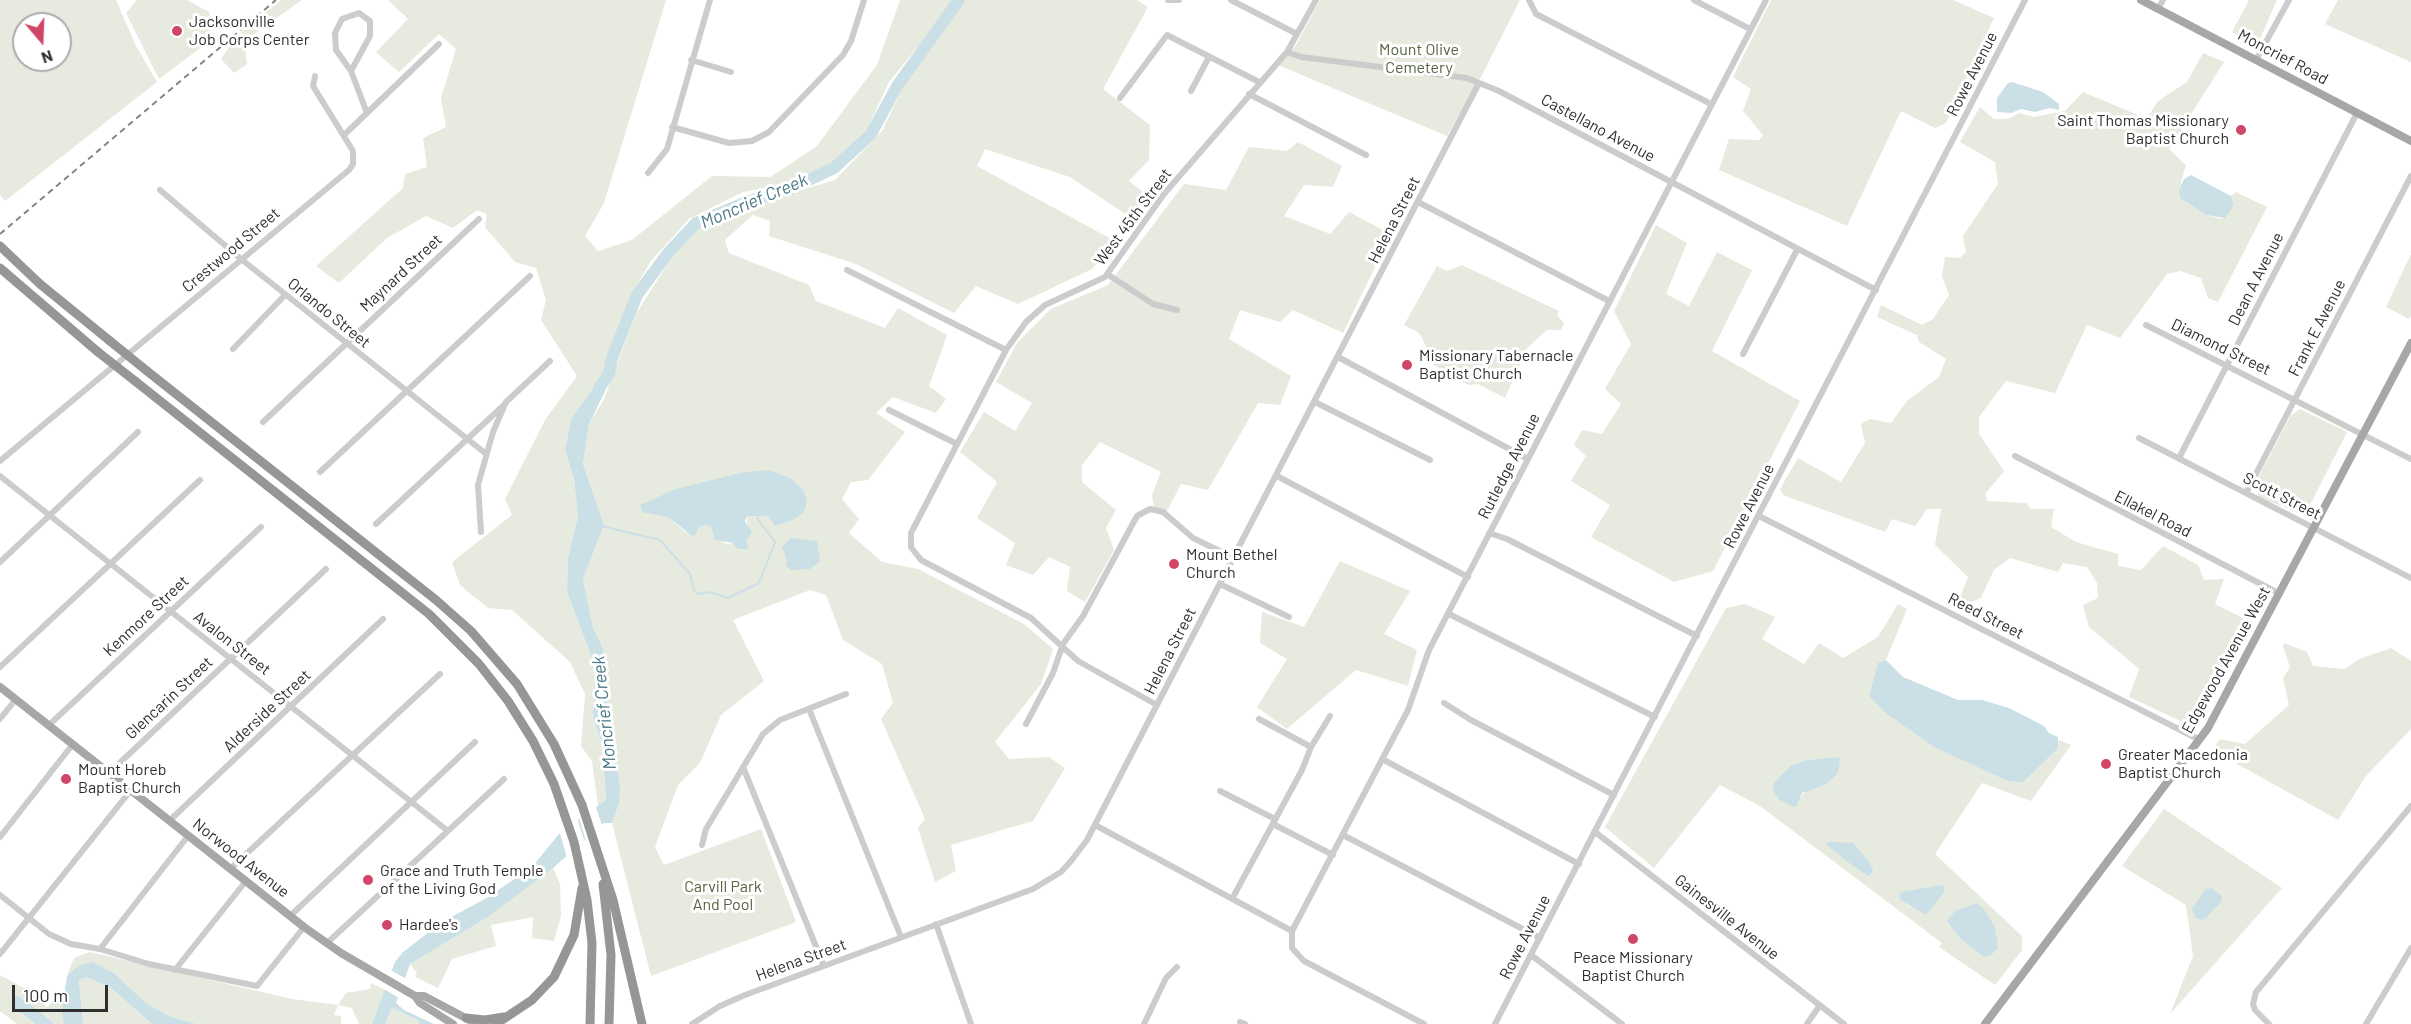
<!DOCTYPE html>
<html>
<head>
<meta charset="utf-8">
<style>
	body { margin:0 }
	#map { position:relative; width:2411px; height:1024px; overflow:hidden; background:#fff; font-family:Barlow,sans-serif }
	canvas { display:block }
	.north { position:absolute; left:12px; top:12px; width:60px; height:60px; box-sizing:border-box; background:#fff; border:2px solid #acacac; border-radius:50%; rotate:161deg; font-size:16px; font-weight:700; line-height:24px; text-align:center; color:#2f2f2f }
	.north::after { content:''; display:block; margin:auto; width:21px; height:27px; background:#d04667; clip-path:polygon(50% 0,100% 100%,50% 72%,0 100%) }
	.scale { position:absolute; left:12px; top:985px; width:96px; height:27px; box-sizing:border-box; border:3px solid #2f2f2f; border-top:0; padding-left:8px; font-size:18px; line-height:21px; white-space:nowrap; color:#2f2f2f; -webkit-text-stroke:4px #fff; paint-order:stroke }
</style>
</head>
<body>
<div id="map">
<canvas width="2411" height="1024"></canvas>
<div class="north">N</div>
<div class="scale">100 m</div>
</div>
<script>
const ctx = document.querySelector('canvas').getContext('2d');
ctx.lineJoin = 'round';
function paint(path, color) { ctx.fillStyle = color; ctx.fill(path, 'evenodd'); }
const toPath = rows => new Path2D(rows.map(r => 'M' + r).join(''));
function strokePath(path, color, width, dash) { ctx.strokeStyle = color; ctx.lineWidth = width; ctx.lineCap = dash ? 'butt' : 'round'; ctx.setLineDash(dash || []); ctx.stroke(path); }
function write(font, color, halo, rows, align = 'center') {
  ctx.font = font + ' Barlow,sans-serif'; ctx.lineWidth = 6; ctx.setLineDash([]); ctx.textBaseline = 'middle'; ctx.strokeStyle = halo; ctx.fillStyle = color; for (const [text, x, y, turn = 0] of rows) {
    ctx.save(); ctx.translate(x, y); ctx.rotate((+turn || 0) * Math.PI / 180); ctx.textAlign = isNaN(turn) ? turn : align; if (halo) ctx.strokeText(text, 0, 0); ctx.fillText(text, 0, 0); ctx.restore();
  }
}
paint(toPath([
	[0,0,116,0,136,46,157,82,5,201,0,195],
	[24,24,60,24,60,60,24,60],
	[137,0,187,0,209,12,212,24,207,43,159,79,126,13],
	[281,0,302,0,244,41,247,64,234,73,221,59,235,38],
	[388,0,666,0,604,203,585,236,598,251,632,240,712,176,770,177,816,147,877,65,900,0,956,0,889,82,867,129,830,164,783,185,743,192,689,219,651,261,631,295,603,374,571,419,565,450,574,479,578,516,568,558,567,592,595,666,593,716,602,744,606,800,598,807,592,761,581,746,585,694,570,662,512,610,488,608,460,585,452,562,512,515,505,499,545,420,577,376,541,320,546,300,536,268,515,262,485,227,487,214,477,210,453,228,426,216,387,238,339,283,316,266,403,188,405,174,427,167,423,138,446,127,441,98,456,49,439,34,399,72,376,52,408,19],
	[965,0,1137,0,1148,7,1103,89,1150,125,1149,160,1129,181,1148,196,1130,217,1070,177,985,149,977,166,1115,241,1092,269,1018,304,976,286,954,313,856,264,769,236,770,221,753,215,725,240,729,253,809,285,816,301,885,328,898,308,947,335,929,386,946,399,936,413,893,397,876,413,905,432,868,480,851,482,842,499,859,519,849,533,882,562,918,569,1024,624,1053,649,1041,684,995,742,1009,759,1049,757,1065,768,1033,821,951,845,956,871,935,882,918,828,925,819,881,719,893,703,882,664,843,640,826,595,810,590,733,620,764,681,721,715,700,763,678,785,655,847,664,865,761,829,796,922,651,976,612,823,619,804,614,740,608,724,610,722,606,697,607,665,602,646,593,628,583,579,604,525,583,464,589,424,604,399,636,314,670,260,701,225,755,204,835,180,882,131,902,89],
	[768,470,791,478,803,490,770,516,747,516,748,536,746,541,727,544,718,540,711,526,704,525,698,528,696,535,685,532,668,517],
	[1320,0,1520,0,1481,77,1447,136,1278,65,1296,45],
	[1771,0,1953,0,1994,18,1946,123,1935,128,1901,111,1847,226,1719,170,1729,139,1759,140,1763,135,1743,111,1751,89,1733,77],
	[2249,0,2277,0,2259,41,2248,41,2232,32],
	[2338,0,2411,0,2411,62,2325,24],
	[2203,53,2224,62,2169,149,2186,165,2179,189,2180,198,2206,215,2222,219,2234,205,2231,196,2236,192,2267,207,2218,302,2208,298,2201,278,2180,271,2167,274,2120,338,2087,325,2055,393,2006,381,1979,417,1979,434,2004,471,1985,494,1988,501,2026,503,2031,509,2054,509,2051,527,2076,542,2118,554,2118,566,2141,570,2163,546,2198,565,2204,580,2224,579,2215,604,2249,621,2205,703,2189,725,2129,697,2139,669,2089,627,2083,605,2098,598,2097,583,2087,567,2063,563,2058,572,2010,558,1994,570,1981,598,1965,605,1958,602,1968,577,1935,545,1941,509,1927,509,1915,526,1892,519,1885,532,1783,495,1780,489,1798,458,1841,482,1865,443,1861,424,1870,419,1891,423,1907,401,1939,377,1946,359,1919,342,1917,335,1877,317,1881,305,1922,325,1933,319,1949,295,1942,276,1945,257,1960,258,1966,252,1963,236,1998,184,1995,162,1960,142,1980,107,1994,119,2008,119,2019,113,2034,117,2065,111,2083,92,2143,117,2149,115,2158,101,2187,82],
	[1298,142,1342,166,1333,187,1304,185,1284,216,1330,234,1349,212,1391,234,1343,333,1293,310,1280,322,1240,310,1229,339,1291,376,1280,405,1258,403,1208,490,1181,484,1166,513,1154,507,1152,495,1161,472,1100,442,1082,465,1082,482,1116,510,1106,528,1114,550,1085,602,1067,591,1070,567,1049,557,1033,575,1006,565,1015,543,977,518,997,482,960,452,984,412,1015,431,1032,403,996,382,1017,343,1051,309,1108,285,1184,184,1226,190,1249,147,1287,151],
	[1656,225,1687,243,1666,294,1689,306,1717,252,1752,270,1712,351,1800,401,1713,571,1674,582,1591,537,1610,505,1571,481,1586,456,1574,445,1582,430,1602,434,1621,404,1605,389,1631,344,1614,311],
	[2411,254,2411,315,2409,319,2386,307],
	[1462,265,1559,311,1557,315,1564,323,1561,330,1547,330,1527,348,1505,398,1478,384,1468,385,1422,358,1427,348,1419,333,1404,325,1437,266,1447,271],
	[2300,409,2347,432,2312,501,2302,514,2258,497,2256,482,2291,415],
	[1340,561,1410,591,1384,634,1417,650,1408,686,1356,670,1287,729,1257,707,1287,659,1260,643,1262,612,1304,627],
	[1745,604,1775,617,1762,639,1804,664,1819,643,1843,658,1878,637,1898,604,1907,609,1886,660,1878,664,1869,696,2058,748,2059,740,2071,745,2031,801,1982,783,1935,854,2022,936,2022,950,1995,985,1939,947,1942,943,1760,806,1720,785,1654,868,1605,827,1726,608],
	[1835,757,1820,787,1807,790,1799,799,1774,793,1773,784,1790,766,1807,760],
	[1942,885,1911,907,1899,898],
	[2284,643,2307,652,2313,666,2345,669,2359,659,2391,648,2411,661,2411,729,2366,776,2338,820,2212,750,2220,739,2245,744,2289,705,2283,678,2290,667,2283,646],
	[2164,809,2282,888,2170,1014,2193,956,2186,905,2122,866],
	[553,868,560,884,561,916,554,941,532,938,533,917,491,925,496,946,452,959,438,988,415,977,417,973,410,964,488,917],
	[90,952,292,999,338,1005,346,993,370,989,371,983,385,990,372,1024,359,1024,352,1008,338,1005,334,1015,341,1016,341,1024,197,1024,171,1017,147,1004,114,973,78,966,67,976,74,958],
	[0,975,29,991,47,1007,65,991,64,1024,54,1024,18,996,12,1005,35,1024,17,1024,0,1011],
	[86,977,110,987,152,1024,83,1024,79,980],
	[392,1008,416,1019,420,1024,385,1024]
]), '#e7eade');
paint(toPath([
	[2012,82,2043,92,2059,104,2059,110,2050,108,2035,112,2021,109,2011,113,1997,112,1997,98,2008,83],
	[2191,175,2231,196,2234,205,2225,218,2206,215,2180,198,2179,189,2184,179],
	[603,374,611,379,589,424,583,464,604,525,583,579,593,628,602,646,607,665,606,697,610,722,608,724,614,740,620,788,619,804,612,823,604,823,553,868,488,917,410,964,396,1003,404,1010,434,1024,420,1024,416,1019,392,1008,385,1024,372,1024,395,962,403,952,442,922,485,899,532,867,559,834,606,800,602,744,593,716,595,666,567,592,568,558,578,516,574,479,565,450,571,419],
	[769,470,791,478,803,490,807,501,804,512,793,520,775,526,768,516,747,516,745,521,752,532,746,541,749,549,738,549,733,543,715,540,711,526,704,525,698,528,696,535,692,536,668,517,642,512,640,505,676,489,740,473],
	[791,538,817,541,820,561,810,569,791,570,786,565,787,560,782,547],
	[1886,660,1903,677,1958,700,1982,700,2009,708,2044,726,2049,733,2058,737,2058,748,2023,782,2008,781,1936,748,1887,714,1869,696,1878,663],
	[1835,757,1840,758,1838,773,1825,785,1802,793,1797,806,1793,807,1780,800,1774,793,1773,784,1790,766,1807,760],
	[1829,842,1853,843,1870,863,1873,871,1871,874,1868,876,1845,860,1826,844],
	[1942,885,1945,887,1944,892,1926,915,1899,899,1901,892],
	[2211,888,2222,896,2221,902,2207,917,2202,920,2195,918,2192,909,2205,890],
	[1976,903,1984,909,1995,927,1998,948,1991,955,1984,957,1960,938,1947,921,1955,911],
	[92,962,114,973,147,1004,171,1017,197,1024,152,1024,110,987,86,977,79,980,83,1024,64,1024,62,1010,67,976,78,966],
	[18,996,40,1012,54,1024,35,1024,12,1005,12,998]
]), '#cae0e6');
paint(toPath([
	[595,805,603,828,586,842,579,817],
	[577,818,585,843,567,858,559,830],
	[389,969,408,980,401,999,382,988]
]), '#fff');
strokePath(toPath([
	[601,526,660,540,690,574,694,591,700,594,710,592,728,598,759,583,775,542,757,518]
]), '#cae0e6', 2);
strokePath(toPath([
	[599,388,609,374,612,358,637,295,668,253,696,223,744,203,794,187,834,168,871,134,897,86,959,0]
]), '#cae0e6', 12);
strokePath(toPath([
	[1168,0,1179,0],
	[1231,0,1297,34],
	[1529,0,1536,14,1711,104],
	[1694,0,1750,29],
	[2158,9,2163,0],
	[1287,52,1301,57,1467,78,1499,91,1876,290],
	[691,60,731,72],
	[2256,60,2289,0],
	[351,71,336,50,335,33,342,19,359,13,370,21,370,36,351,71,367,113],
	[1191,91,1209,57],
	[1249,94,1366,155],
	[1120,98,1167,35,1259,82],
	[672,127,729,143,752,141,769,132,843,55,851,41,864,0],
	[344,135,439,44],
	[648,173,667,149,710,0],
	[160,190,241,259,485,453],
	[1418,202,1609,301],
	[847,270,1006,350],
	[1107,274,1153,304,1177,310],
	[2146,325,2411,459],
	[233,349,285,295],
	[1743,354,1797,250],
	[1338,357,1528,459],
	[1315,402,1430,460],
	[889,410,957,444],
	[263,422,479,219],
	[2139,438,2411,578],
	[2015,456,2280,594],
	[2179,458,2357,113],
	[0,461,349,170,353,164,353,151,313,86,315,76],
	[320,472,530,276],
	[0,476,448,831],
	[1277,476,1468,577],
	[2246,493,2411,176],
	[1759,516,2200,740],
	[376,524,505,404],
	[481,532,478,485,493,432,506,402,550,361],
	[1489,533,1507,539,1697,636],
	[0,562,138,432],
	[1220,584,1289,617],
	[1449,614,1655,717],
	[0,667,200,480],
	[1444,703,1471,720,1614,795],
	[1157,705,1078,661,1031,618,921,560,911,547,911,533,1006,350,1026,322,1045,305,1105,277,1164,194,1287,52,1316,0],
	[809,709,901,937],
	[0,719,16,699],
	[1259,719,1311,747],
	[1026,724,1053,673,1063,644,1083,616,1137,516,1150,509,1163,512,1193,538,1234,558],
	[49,725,261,527],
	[1382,759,1579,864],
	[743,767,824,966],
	[109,773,326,569],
	[1220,791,1275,819],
	[169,821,383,619],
	[1273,824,1333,855],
	[1095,825,1292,931],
	[1595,832,1844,1024],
	[1343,835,1540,938],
	[0,837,73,744],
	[702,845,706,829,763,734,780,720,846,694],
	[230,869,440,674],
	[0,895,49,934,71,944,100,949,149,964,257,986,304,927],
	[1232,899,1302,770,1311,747,1330,716],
	[290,916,475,742],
	[936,924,971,1024],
	[327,943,504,779],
	[100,949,188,836],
	[0,954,131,790],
	[1531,955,1622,1024],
	[175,970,246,881],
	[1240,1022,1245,1024],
	[692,1024,720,1006,745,995,1033,889,1061,872,1071,861,1087,840,1479,83],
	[1144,1024,1166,978,1177,967],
	[1424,1024,1304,961,1292,948,1292,931,1408,710,1429,650,1766,0],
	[1495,1024,2025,0],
	[1807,1024,1820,1005],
	[2269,1024,2255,1010,2253,1004,2256,992,2411,806],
	[2366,1024,2411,948]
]), '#ccc', 6);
strokePath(toPath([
	[2141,0,2411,141],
	[0,687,304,927,341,953,415,996,424,996,477,1024],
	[415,996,420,1003,453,1024],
	[1985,1024,2208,728,2411,343]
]), '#a7a7a7', 8);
strokePath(toPath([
	[0,246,40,284,110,341],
	[0,268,98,352],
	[147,371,436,600,471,631,517,684,554,744,582,805,613,900,642,1024],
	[135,381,429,614,479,664,508,701,533,741,554,784,574,842,587,900,592,943,590,1024],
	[603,884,611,955,609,1024],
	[466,1018,485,1020,504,1017],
	[496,1024,532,1000,554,977,574,935,582,888]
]), '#969696', 9);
strokePath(toPath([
	[0,234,276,0]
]), '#848484', 2, [6, 4.5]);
strokePath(toPath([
	[110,341,147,371],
	[98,352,135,381]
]), '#969696', 9);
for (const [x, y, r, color] of [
	[177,31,6,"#d04667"],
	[2241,130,6,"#d04667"],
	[1407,365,6,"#d04667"],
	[1174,564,6,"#d04667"],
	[2106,764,6,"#d04667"],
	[66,779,6,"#d04667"],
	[368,880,6,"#d04667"],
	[387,925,6,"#d04667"],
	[1633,939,6,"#d04667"]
]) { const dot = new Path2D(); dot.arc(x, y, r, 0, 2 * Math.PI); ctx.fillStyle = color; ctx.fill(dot); strokePath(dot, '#fff', 2); }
write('16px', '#2f2f2f', '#fff', [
	["Jacksonville",189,22],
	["Job Corps Center",189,40],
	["Saint Thomas Missionary",2229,121,"right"],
	["Baptist Church",2229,139,"right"],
	["Missionary Tabernacle",1419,356],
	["Baptist Church",1419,374],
	["Mount Bethel",1186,555],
	["Church",1186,573],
	["Greater Macedonia",2118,755],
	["Baptist Church",2118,773],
	["Mount Horeb",78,770],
	["Baptist Church",78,788],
	["Grace and Truth Temple",380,871],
	["of the Living God",380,889],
	["Hardee's",399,925],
	["Peace Missionary",1633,958,"center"],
	["Baptist Church",1633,976,"center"]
], 'left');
write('16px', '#586541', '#fff', [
	["Mount Olive",1419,50],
	["Cemetery",1419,68],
	["Carvill Park",723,887],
	["And Pool",723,905]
]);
write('16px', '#2f2f2f', '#fff', [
	["Moncrief Road",2283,57,28],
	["Rowe Avenue",1972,74,-63],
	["Castellano Avenue",1598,128,28],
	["West 45th Street",1133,217,-53],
	["Helena Street",1394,220,-63],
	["Crestwood Street",231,250,-40],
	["Maynard Street",401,273,-43],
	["Dean A Avenue",2256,279,-63],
	["Orlando Street",329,313,39],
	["Frank E Avenue",2317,328,-63],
	["Diamond Street",2221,347,26],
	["Rutledge Avenue",1509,466,-63],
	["Scott Street",2282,496,27],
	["Rowe Avenue",1749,506,-63],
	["Ellakel Road",2153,514,27],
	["Kenmore Street",146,616,-43],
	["Reed Street",1986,616,27],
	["Avalon Street",232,643,38],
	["Helena Street",1170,651,-63],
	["Edgewood Avenue West",2226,660,-61],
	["Glencarin Street",169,698,-43],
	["Alderside Street",267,711,-43],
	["Norwood Avenue",241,858,38],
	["Gainesville Avenue",1727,917,38],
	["Rowe Avenue",1525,937,-63],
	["Helena Street",801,960,-20]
]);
write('italic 18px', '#467887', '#fff', [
	["Moncrief Creek",754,201,-23],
	["Moncrief Creek",604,713,-96]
]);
</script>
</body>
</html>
